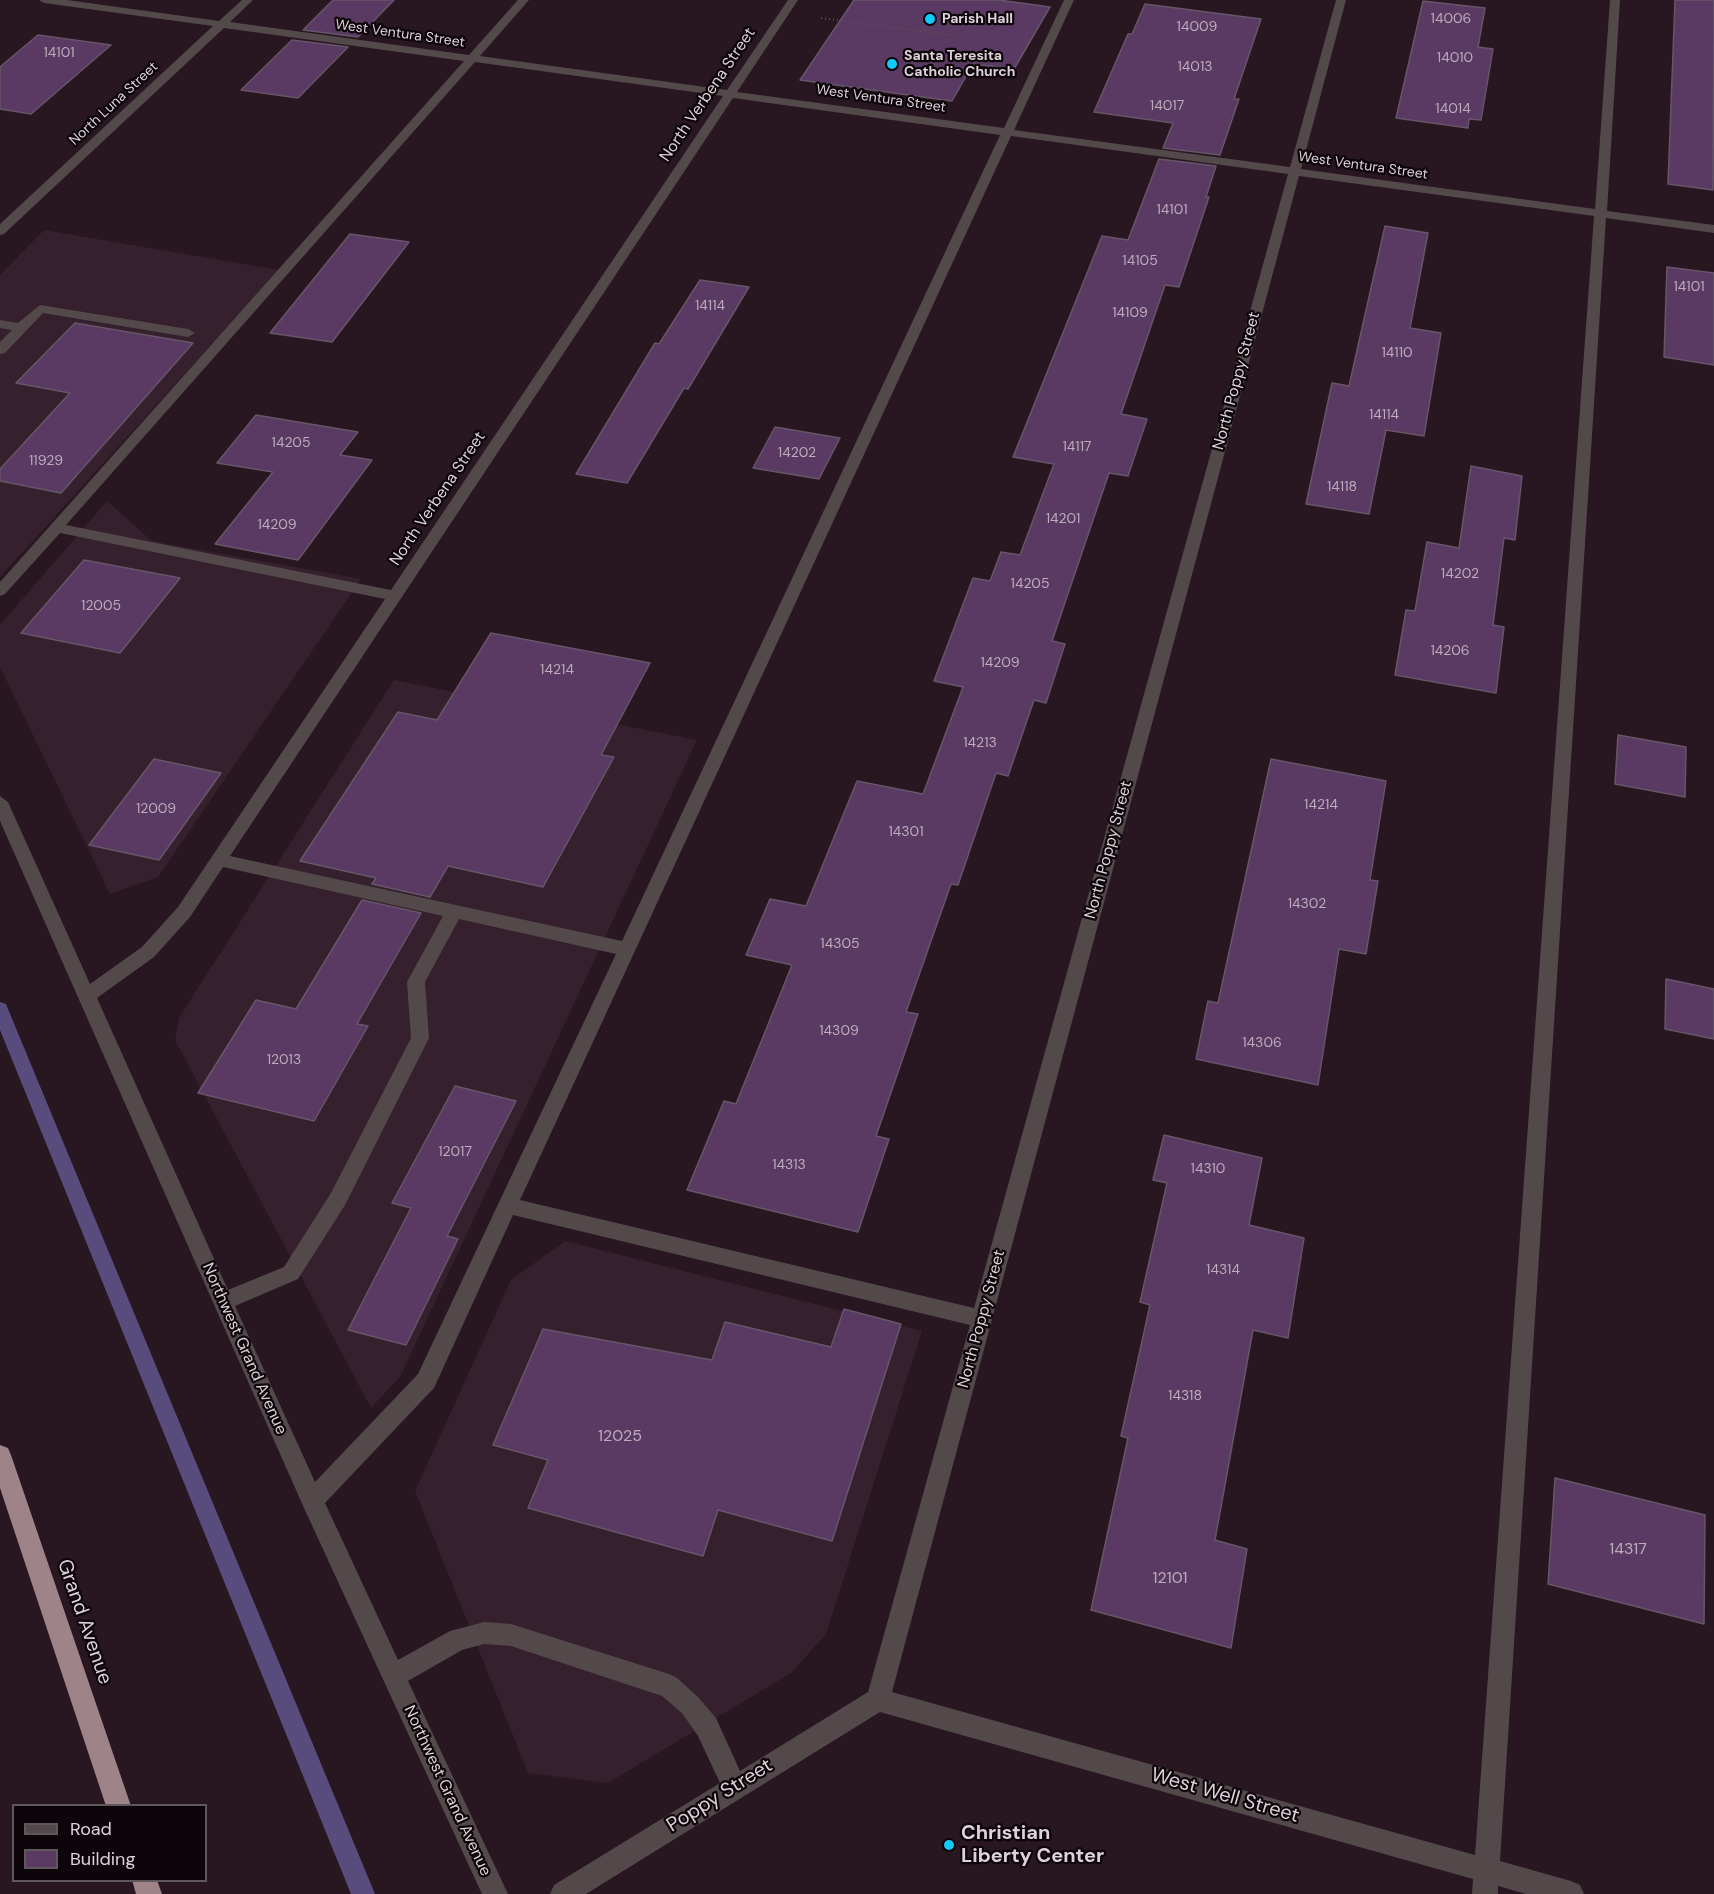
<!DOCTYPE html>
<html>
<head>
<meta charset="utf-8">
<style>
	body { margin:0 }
	#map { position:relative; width:1714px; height:1894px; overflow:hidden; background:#281621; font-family:"DM Sans",sans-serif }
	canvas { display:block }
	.legend { position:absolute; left:12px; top:1804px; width:195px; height:78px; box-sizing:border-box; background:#0c0509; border:2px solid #60575c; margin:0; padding:8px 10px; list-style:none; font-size:18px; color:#ded2d9 }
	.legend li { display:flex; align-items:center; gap:12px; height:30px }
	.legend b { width:30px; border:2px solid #60575c }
</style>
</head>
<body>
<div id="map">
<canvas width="1714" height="1894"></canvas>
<ul class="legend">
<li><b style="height:8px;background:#53484a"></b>Road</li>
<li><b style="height:16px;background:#5a3963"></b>Building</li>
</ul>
</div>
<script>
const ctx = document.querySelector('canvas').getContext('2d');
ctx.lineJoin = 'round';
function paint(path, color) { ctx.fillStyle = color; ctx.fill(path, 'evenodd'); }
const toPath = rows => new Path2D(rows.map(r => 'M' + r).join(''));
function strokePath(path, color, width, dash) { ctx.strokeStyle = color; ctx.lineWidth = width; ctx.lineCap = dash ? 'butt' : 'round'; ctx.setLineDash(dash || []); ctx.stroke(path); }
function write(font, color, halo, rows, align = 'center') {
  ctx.font = font + ' "DM Sans",sans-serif'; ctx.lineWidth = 4.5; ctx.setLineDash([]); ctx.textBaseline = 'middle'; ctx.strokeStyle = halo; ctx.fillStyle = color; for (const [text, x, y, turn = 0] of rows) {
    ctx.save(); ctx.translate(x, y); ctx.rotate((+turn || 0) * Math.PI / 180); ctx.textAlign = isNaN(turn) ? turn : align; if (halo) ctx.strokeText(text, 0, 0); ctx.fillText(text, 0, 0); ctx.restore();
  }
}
paint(toPath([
	[44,230,279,270,0,577,0,275],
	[107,501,152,541,361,579,158,877,110,894,0,667,0,625],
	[394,680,697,740,400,1377,371,1408,175,1040,179,1018],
	[565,1241,922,1331,826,1634,791,1673,608,1783,528,1773,415,1491,511,1280]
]), '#36202e');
paint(toPath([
	[0,1002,6,1004,8,1009,375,1894,351,1894,0,1030,0,1002]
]), '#584c7c');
const building = toPath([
	[333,0,394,0,358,37,303,30,333,0],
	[854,0,999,0,1050,7,1014,69,973,64,952,101,800,80,854,0],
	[1675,0,1714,0,1713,190,1668,184,1675,0],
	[1423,1,1485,8,1478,47,1493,49,1481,120,1469,119,1468,128,1396,118,1423,1],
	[1145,4,1261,19,1234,99,1239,99,1220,155,1163,148,1173,123,1094,112,1128,34,1132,34,1145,4],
	[38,35,111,45,31,114,0,109,0,67,38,35],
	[292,40,348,47,298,98,241,90,292,40],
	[1159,159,1216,166,1206,197,1209,197,1179,287,1165,285,1121,414,1147,419,1128,476,1109,473,1052,641,1065,644,1046,703,1034,700,1008,776,996,773,958,885,951,884,906,1012,918,1014,876,1136,889,1139,858,1232,687,1190,724,1101,736,1104,792,965,746,955,770,899,806,906,857,781,923,794,963,687,934,681,973,578,990,581,1001,552,1020,555,1054,464,1013,457,1102,236,1128,240,1159,159],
	[1385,226,1428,233,1410,328,1441,333,1424,436,1386,430,1369,514,1306,504,1332,383,1349,386,1385,226],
	[350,234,409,242,332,342,270,333,350,234],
	[1667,267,1714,273,1714,365,1664,357,1667,267],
	[700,280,749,287,688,389,684,388,627,483,576,474,655,343,659,344,700,280],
	[75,323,193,343,61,493,0,481,0,469,70,393,16,383,75,323],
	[256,415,358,432,340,455,372,460,298,560,215,544,273,472,217,463,256,415],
	[775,427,840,438,819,479,753,468,775,427],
	[1471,466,1522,476,1515,540,1504,538,1493,625,1504,627,1496,693,1395,675,1406,610,1415,611,1427,542,1459,548,1471,466],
	[84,560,180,578,120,653,21,633,84,560],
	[491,633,650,663,601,755,614,757,543,887,448,866,430,897,372,884,376,878,300,861,398,712,437,720,491,633],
	[1618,735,1686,747,1685,797,1615,784,1618,735],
	[154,759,221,773,159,860,89,845,154,759],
	[1271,759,1386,781,1370,880,1378,881,1366,954,1339,949,1318,1085,1196,1059,1208,1001,1218,1003,1271,759],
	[362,900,421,913,357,1024,368,1026,314,1121,198,1093,256,1000,296,1009,362,900],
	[1666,979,1714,989,1714,1039,1665,1029,1666,979],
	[455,1086,516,1101,447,1236,458,1239,406,1345,348,1330,411,1208,392,1203,455,1086],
	[1164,1135,1262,1158,1249,1225,1304,1238,1288,1338,1253,1330,1215,1540,1247,1549,1231,1648,1091,1610,1128,1438,1121,1436,1150,1305,1140,1302,1167,1183,1153,1180,1164,1135],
	[844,1309,901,1324,832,1541,718,1510,703,1556,528,1508,548,1460,493,1445,543,1329,712,1360,725,1322,831,1347,844,1309],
	[1555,1478,1705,1515,1704,1624,1548,1584,1555,1478]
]);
paint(building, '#5a3963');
strokePath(building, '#655769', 1.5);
strokePath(toPath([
	[821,18,955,36]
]), '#61515b', 2, [1, 3]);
paint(toPath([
	[39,0,67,0,219,21,242,0,253,0,230,22,469,55,518,0,529,0,480,56,727,90,788,0,798,0,737,92,1004,128,1064,0,1074,0,1014,130,1290,167,1336,0,1346,0,1301,169,1595,209,1610,0,1620,0,1607,211,1714,225,1714,233,1606,218,1500,1861,1571,1881,1580,1885,1584,1894,1526,1894,1498,1886,1498,1894,1472,1894,1473,1879,880,1712,586,1894,550,1894,554,1885,720,1783,698,1736,682,1713,662,1696,511,1646,484,1644,462,1650,408,1681,508,1894,482,1894,304,1508,0,821,0,796,8,802,90,984,142,947,178,907,385,599,60,533,5,594,0,596,0,582,464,61,224,28,4,234,0,235,0,224,213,26,44,3,39,0],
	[475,62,723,96,391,590,66,525,475,62],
	[733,98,1000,135,622,941,230,856,733,98],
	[1011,136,1288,174,974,1308,520,1200,1011,136],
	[1299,176,1594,216,1475,1855,892,1692,1299,176],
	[223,867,443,916,407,982,411,1038,331,1193,284,1267,228,1290,97,998,154,957,190,917,223,867],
	[459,919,616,954,418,1374,315,1482,235,1306,298,1279,345,1205,429,1038,425,982,459,919],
	[513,1215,970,1325,868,1692,740,1771,716,1718,698,1697,677,1678,669,1674,511,1624,484,1622,450,1631,398,1660,325,1503,434,1388,513,1215],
	[40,305,188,329,195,333,188,337,43,313,5,353,0,354,0,342,12,330,0,328,0,320,18,323,40,305]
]), '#53484a');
paint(toPath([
	[0,1445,8,1448,11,1455,131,1806,106,1806,0,1488,0,1445],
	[132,1880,157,1880,162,1894,136,1894,132,1880]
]), '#9e8388');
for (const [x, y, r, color] of [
	[930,19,6,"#0fcafa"],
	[892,64,6,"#0fcafa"],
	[949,1845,6,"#0fcafa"]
]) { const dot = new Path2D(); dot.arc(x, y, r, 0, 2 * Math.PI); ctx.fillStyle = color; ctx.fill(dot); strokePath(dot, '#0c0509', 2); }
write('bold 14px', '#ded2d9', '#0c0509', [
	["Parish Hall",942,19],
	["Santa Teresita",904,56],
	["Catholic Church",904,72]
], 'left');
write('14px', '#bdacbc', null, [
	["14006",1451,19],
	["14009",1197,27],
	["14101",59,53],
	["14010",1455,58],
	["14013",1195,67],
	["14017",1167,106],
	["14014",1453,109],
	["14101",1172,210],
	["14105",1140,261],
	["14101",1689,287],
	["14114",710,306],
	["14109",1130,313],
	["14110",1397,353],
	["14114",1384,415],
	["14205",291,443],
	["14117",1077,447],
	["14202",797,453],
	["11929",46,461],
	["14118",1342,487],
	["14201",1063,519],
	["14209",277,525],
	["14202",1460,574],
	["14205",1030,584],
	["12005",101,606],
	["14206",1450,651],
	["14209",1000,663],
	["14214",557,670],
	["14213",980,743],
	["14214",1321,805],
	["12009",156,809],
	["14301",906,832],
	["14302",1307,904],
	["14305",840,944],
	["14309",839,1031],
	["14306",1262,1043],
	["12013",284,1060],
	["12017",455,1152],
	["14313",789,1165],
	["14310",1208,1169],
	["14314",1223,1270],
	["14318",1185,1396]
]);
write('14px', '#ded2d9', '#0c0509', [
	["West Ventura Street",400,34,8],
	["West Ventura Street",881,99,8],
	["North Luna Street",114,104,-43],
	["West Ventura Street",1363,166,8]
]);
write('16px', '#ded2d9', '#0c0509', [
	["North Verbena Street",708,95,-56],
	["North Poppy Street",1237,381,-75],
	["North Verbena Street",438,499,-56],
	["North Poppy Street",1109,850,-75],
	["North Poppy Street",982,1319,-75],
	["Northwest Grand Avenue",244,1349,66],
	["Northwest Grand Avenue",447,1791,65]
]);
write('16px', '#bdacbc', null, [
	["12025",620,1437],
	["14317",1628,1550],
	["12101",1170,1579]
]);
write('20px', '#ded2d9', '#0c0509', [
	["Grand Avenue",84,1622,71],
	["Poppy Street",720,1796,-32],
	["West Well Street",1225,1796,16]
]);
write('bold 20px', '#ded2d9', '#0c0509', [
	["Christian",961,1834],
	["Liberty Center",961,1857]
], 'left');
</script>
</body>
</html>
